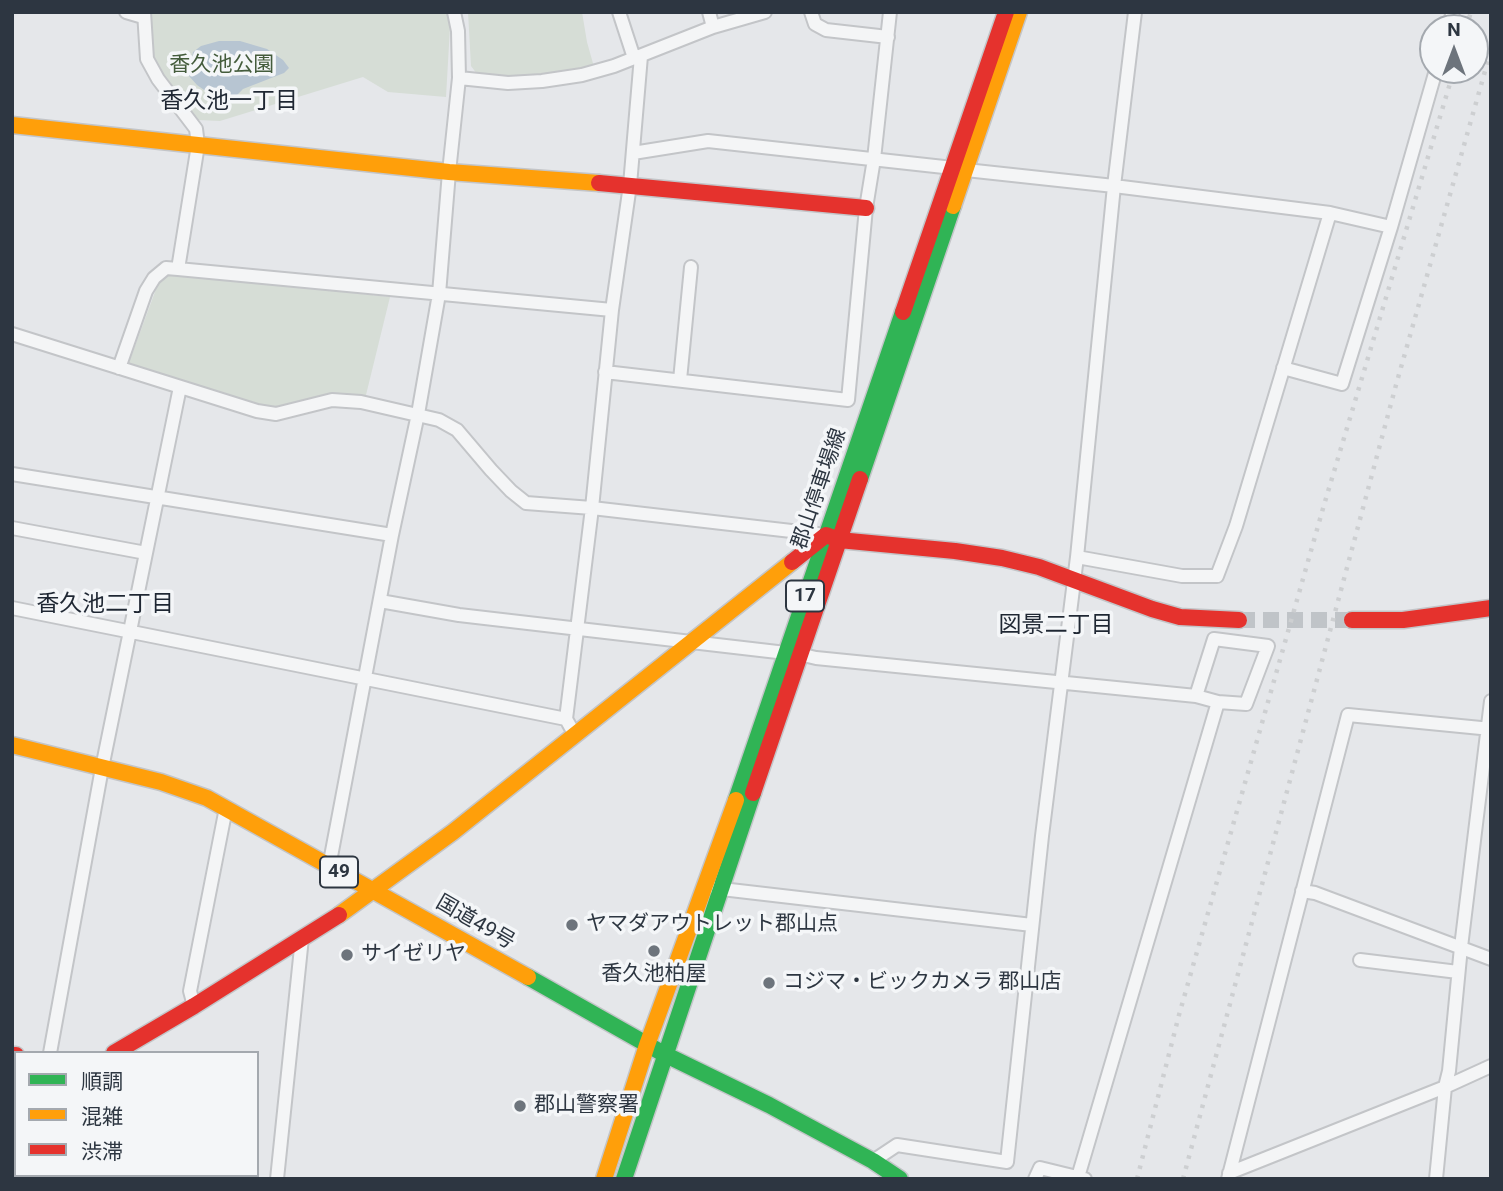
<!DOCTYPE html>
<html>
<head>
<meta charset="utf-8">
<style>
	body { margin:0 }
	#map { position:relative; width:1503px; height:1191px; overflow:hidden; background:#e5e7ea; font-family:Roboto,"Noto Sans JP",sans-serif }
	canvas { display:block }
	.frame { position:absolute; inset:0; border:14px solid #2d3641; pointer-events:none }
	.legend { position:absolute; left:14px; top:1051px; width:245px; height:126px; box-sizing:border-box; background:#f4f6f8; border:2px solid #a4a9af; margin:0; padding:9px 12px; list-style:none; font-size:21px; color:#2d3641 }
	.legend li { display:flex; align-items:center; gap:14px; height:35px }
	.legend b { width:35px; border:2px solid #a4a9af }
	.north { position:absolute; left:1419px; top:14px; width:70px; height:70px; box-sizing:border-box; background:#f4f6f8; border:2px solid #a4a9af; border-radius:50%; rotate:0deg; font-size:19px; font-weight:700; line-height:28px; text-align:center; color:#2d3641 }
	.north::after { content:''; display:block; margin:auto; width:24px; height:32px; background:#6d747c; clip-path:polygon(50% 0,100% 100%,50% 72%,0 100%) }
</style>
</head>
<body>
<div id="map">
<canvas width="1503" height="1191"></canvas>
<div class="frame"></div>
<ul class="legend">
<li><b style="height:9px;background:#30b455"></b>順調</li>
<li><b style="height:9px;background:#ff9f0a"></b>混雑</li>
<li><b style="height:9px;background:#e5322d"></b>渋滞</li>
</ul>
<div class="north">N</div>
</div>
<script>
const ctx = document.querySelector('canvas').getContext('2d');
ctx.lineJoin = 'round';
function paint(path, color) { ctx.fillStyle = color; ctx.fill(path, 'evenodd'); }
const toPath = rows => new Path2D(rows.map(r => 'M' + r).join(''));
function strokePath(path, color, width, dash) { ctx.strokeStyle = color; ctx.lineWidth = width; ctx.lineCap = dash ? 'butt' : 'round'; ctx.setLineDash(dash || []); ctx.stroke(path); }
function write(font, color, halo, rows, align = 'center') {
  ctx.font = font + ' Roboto,"Noto Sans JP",sans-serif'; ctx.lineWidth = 7; ctx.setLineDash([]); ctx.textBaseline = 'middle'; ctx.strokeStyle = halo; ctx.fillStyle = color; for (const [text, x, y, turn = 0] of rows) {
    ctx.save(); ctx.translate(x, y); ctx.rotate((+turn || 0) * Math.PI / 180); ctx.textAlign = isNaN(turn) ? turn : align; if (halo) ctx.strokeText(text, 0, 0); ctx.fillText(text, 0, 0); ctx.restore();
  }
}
paint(toPath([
	[151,12,447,12,450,27,446,97,388,92,363,77,220,121,197,120,157,69,148,39],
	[468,12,582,12,587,42,594,67,563,73,508,77,477,74,471,66],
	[177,274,390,297,365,399,336,394,278,408,259,407,128,365,159,281,168,275]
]), '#d6ddd6');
paint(toPath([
	[219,41,240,41,267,49,283,60,289,68,284,73,243,89,237,95,217,99,197,85,189,76,193,52,201,46]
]), '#b7c5d2');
strokePath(toPath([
	[1239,620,1352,620]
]), '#c0c4c8', 16, [16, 8]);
const street = toPath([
	[126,12,143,17],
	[144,12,147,59,158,79,196,129,198,145,178,269,612,310],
	[619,12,634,58],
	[709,12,713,27],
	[811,12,815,24,826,30,888,37],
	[1448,28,1453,12],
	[459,78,508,83,542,81,582,75,614,66,713,27,765,12],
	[633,153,708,141,953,168],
	[966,170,1114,186,1330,213,1391,227],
	[12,334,257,411,276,414,332,400,361,402,439,420,457,430,491,470,511,491,526,503,592,508,826,535],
	[119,368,146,291,154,278,166,268,178,269],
	[1283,368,1342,384,1391,227,1436,70],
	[605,372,848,400,866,208,874,159,890,12],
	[680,380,691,267],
	[12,474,392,535],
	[12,528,146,553],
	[1077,557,1182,576,1217,576,1236,526,1330,213],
	[380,601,459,615,786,653],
	[12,608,566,719],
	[799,654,816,658,1196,696,1218,702,1246,704,1268,646,1214,639,1196,696],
	[575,735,566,719,592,508,612,310,630,185,641,56],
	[329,867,392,535,418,414,439,294,449,172,459,78,458,31,454,12],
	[713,888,1032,925],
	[1302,891,1315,893,1491,959],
	[1360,960,1458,972],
	[194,1006,190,991,226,808],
	[50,1053,102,768,180,387],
	[873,1161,897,1145,1007,1162,1042,836,1077,557,1114,186,1135,12],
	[1229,1173,1445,1087,1491,1066],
	[1078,1177,1218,702],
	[36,1179,37,1175],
	[277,1179,302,938],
	[1035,1179,1040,1168,1085,1179],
	[1228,1179,1348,715,1491,729],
	[1436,1179,1445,1087,1449,1071,1461,947,1491,701]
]);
const fast = toPath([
	[860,479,953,206],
	[736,800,903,312],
	[528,977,664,1054,769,1105,873,1161,900,1179],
	[624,1179,753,793]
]);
const slow = toPath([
	[12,125,449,172,599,183],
	[953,206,1019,12],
	[12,745,161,782,207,798,528,977],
	[339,915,453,832,792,562],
	[604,1179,647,1045,736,800]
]);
const jam = toPath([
	[599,183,866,208],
	[903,312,1006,12],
	[792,562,826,535,839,540,955,551,1002,558,1039,567,1152,609,1180,617,1239,620],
	[1352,620,1403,620,1491,608],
	[753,793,860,479],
	[114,1053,194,1006,339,915],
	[12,1055,16,1055]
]);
strokePath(street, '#c3c5c8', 16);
strokePath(fast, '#c3c5c8', 19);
strokePath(slow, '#c3c5c8', 19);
strokePath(jam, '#c3c5c8', 19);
strokePath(street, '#f4f5f6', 12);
strokePath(fast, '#30b455', 16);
strokePath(slow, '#ff9f0a', 16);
strokePath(jam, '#e5322d', 16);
strokePath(toPath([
	[1466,28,1471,12],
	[1137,1179,1179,1015,1324,505,1454,70],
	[1183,1179,1396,385,1491,50]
]), '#cdcfd1', 4.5, [3.5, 7]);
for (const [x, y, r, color] of [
	[572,925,7,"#6d747c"],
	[654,951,7,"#6d747c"],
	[347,955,7,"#6d747c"],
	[769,983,7,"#6d747c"],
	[520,1106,7,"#6d747c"]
]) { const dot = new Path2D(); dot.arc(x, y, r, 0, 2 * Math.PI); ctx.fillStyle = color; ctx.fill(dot); strokePath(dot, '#f4f6f8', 2.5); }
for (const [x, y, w] of [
	[805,596,38],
	[339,872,38]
]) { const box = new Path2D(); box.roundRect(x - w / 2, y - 15.5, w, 31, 5); ctx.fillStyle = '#f4f6f8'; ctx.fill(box); strokePath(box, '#2d3641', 2); }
write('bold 19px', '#2d3641', null, [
	["17",805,596],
	["49",339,872]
]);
write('21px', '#445c3c', '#f4f6f8', [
	["香久池公園",222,66]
]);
write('21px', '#2d3641', '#f4f6f8', [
	["郡山停車場線",820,489,-71],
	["国道49号",475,923,30]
]);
write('21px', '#2d3641', '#f4f6f8', [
	["ヤマダアウトレット郡山点",586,925],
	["サイゼリヤ",361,955],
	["香久池柏屋",654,975,"center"],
	["コジマ・ビックカメラ 郡山店",783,983],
	["郡山警察署",534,1106]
], 'left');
write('23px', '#1f2733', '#f4f6f8', [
	["香久池一丁目",229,102],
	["香久池二丁目",105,605],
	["図景二丁目",1056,626]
]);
</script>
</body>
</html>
